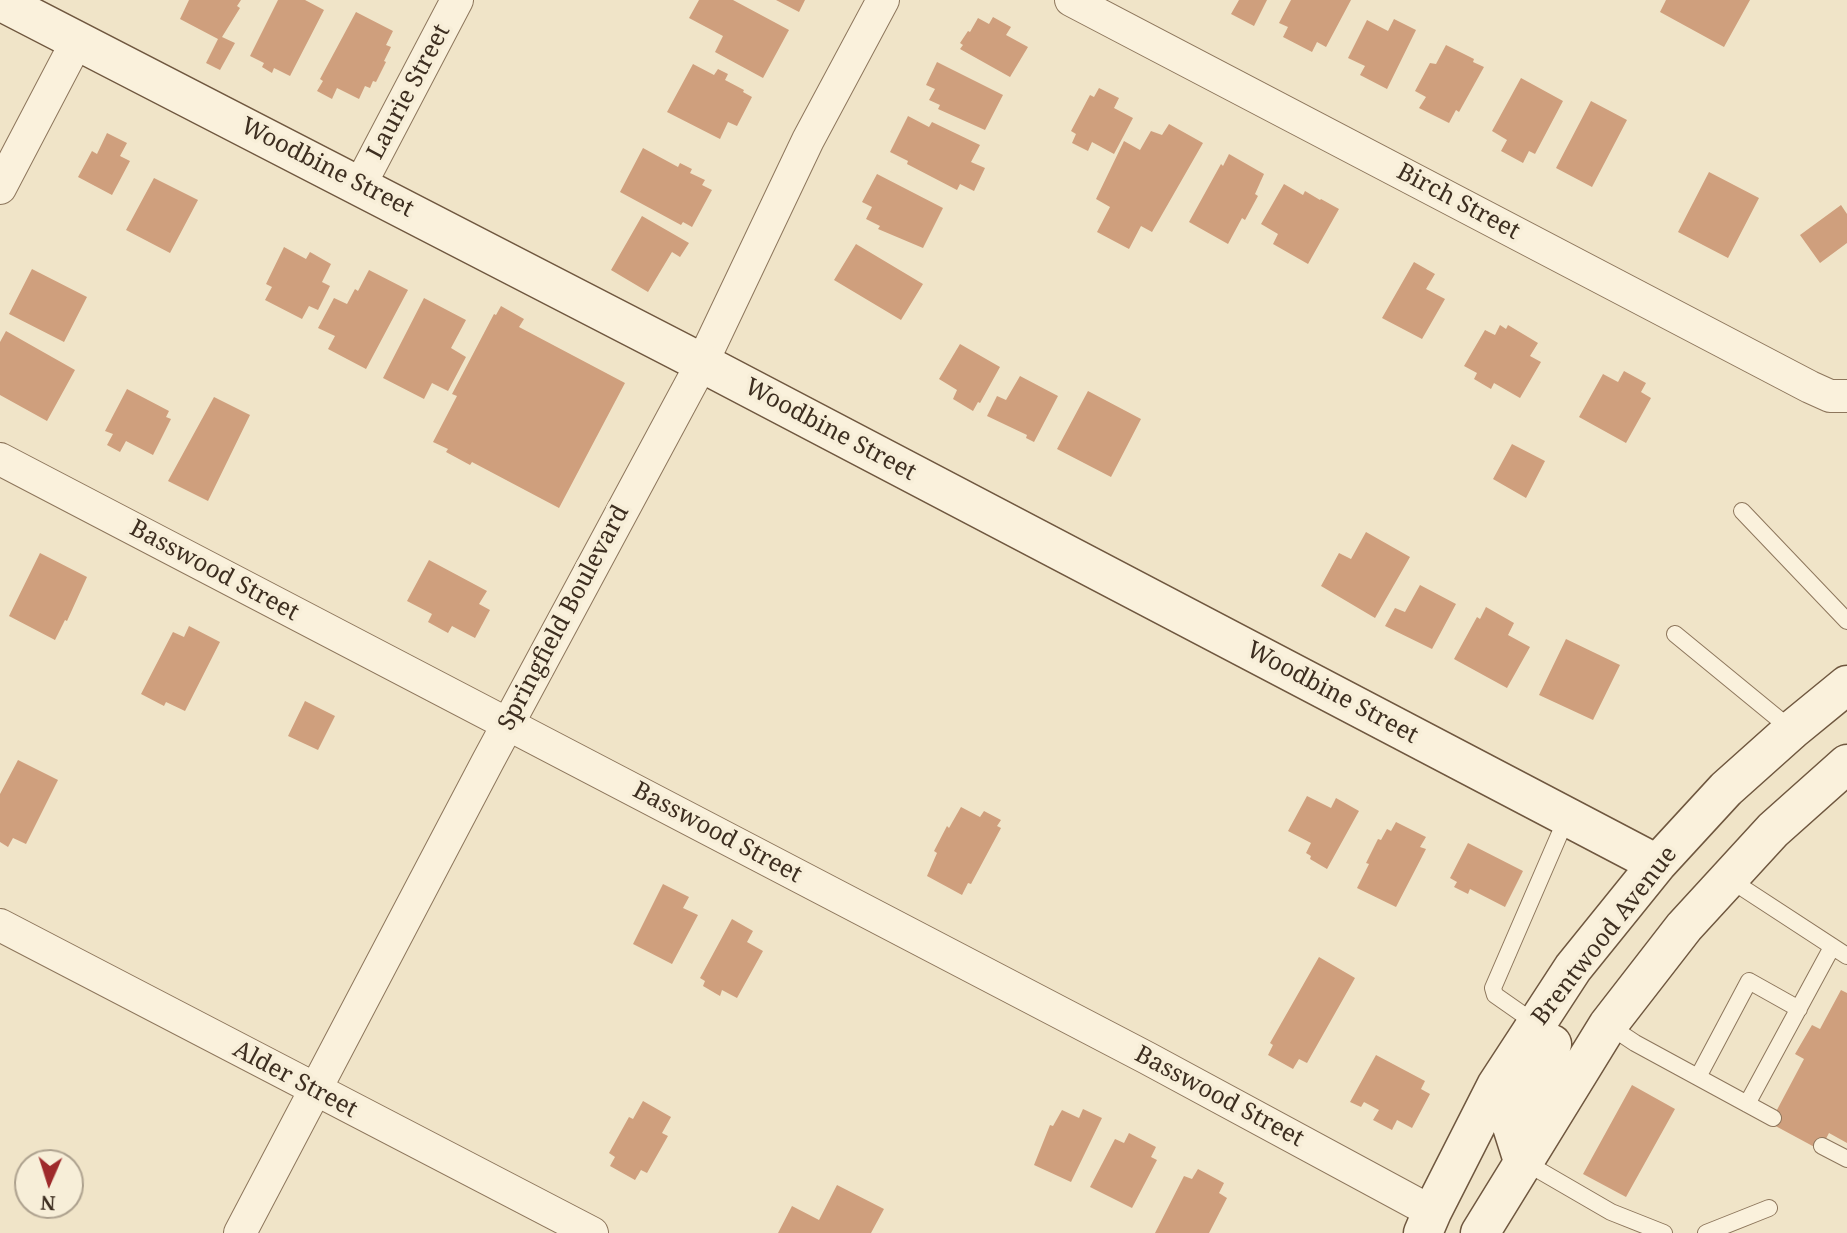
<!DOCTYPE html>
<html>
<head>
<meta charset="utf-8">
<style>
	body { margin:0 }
	#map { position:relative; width:1847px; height:1233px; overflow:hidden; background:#f0e4c8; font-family:"Noto Serif",serif }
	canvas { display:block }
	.north { position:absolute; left:14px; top:1149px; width:70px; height:70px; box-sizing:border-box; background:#f7eed8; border:2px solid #ada18e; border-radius:50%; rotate:183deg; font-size:19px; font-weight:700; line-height:28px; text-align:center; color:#3d2e20 }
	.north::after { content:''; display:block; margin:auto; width:24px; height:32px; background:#9e2a2b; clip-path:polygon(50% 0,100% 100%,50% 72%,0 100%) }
</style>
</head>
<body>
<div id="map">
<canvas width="1847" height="1233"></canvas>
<div class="north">N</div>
</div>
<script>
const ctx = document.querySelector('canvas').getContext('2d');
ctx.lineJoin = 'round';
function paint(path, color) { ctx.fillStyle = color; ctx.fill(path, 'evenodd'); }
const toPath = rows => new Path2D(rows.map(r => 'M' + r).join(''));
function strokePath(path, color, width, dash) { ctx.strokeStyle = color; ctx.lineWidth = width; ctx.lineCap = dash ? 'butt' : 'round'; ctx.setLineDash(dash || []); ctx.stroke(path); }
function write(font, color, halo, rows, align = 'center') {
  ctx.font = font + ' "Noto Serif",serif'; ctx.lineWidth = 7; ctx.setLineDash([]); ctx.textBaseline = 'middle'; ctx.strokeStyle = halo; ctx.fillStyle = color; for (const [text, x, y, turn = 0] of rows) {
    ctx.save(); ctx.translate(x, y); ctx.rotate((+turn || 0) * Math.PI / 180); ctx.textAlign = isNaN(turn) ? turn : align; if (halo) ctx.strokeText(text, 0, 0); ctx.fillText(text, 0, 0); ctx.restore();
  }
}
paint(toPath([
	[189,0,241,0,237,6,240,8,222,37,235,43,220,70,206,63,218,39,180,19],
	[278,0,305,0,324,10,290,76,274,68,272,73,262,67,264,63,250,56],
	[699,0,733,0,789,30,763,78,715,52,723,36,689,18],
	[776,0,805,0,799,12],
	[1239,0,1267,0,1254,26,1231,14],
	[1291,0,1351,0,1326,47,1317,42,1312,52,1283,37,1288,27,1279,23],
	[1666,0,1750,0,1724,47,1660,12],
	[356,12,393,31,386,45,391,47,384,61,386,62,376,82,373,81,370,88,365,86,359,99,337,88,332,99,317,91,323,81,320,79],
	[993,17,1011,27,1006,35,1028,47,1010,77,960,49,963,45,960,43,968,31,970,32,978,18,989,24],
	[1394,19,1416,30,1387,89,1360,75,1365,66,1348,58,1367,20,1388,31],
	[1446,45,1474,59,1473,62,1484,67,1459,112,1456,110,1449,123,1419,108,1426,97,1415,91,1430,63,1436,64],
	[937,62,1003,95,985,130,938,109,940,105,929,100,935,89,926,85],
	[693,64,714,75,718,69,728,74,725,80,744,90,743,92,752,97,737,126,728,122,720,139,667,112],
	[1521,78,1563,101,1535,154,1529,151,1523,163,1501,151,1507,140,1492,131],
	[1099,88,1119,98,1114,108,1133,118,1114,154,1092,142,1088,151,1072,143,1076,134,1071,131,1090,95,1094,97],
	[1591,101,1627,120,1592,187,1556,168],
	[908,116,929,127,932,122,980,145,971,162,985,168,974,191,960,184,957,190,907,164,908,161,890,152],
	[1169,124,1203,143,1152,232,1141,226,1129,249,1097,232,1110,207,1096,199,1124,141,1140,150,1151,131,1162,135],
	[107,133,127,143,120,156,130,161,112,195,78,177,92,151,97,154],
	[643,148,678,167,680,163,692,169,690,173,705,180,702,185,712,190,692,227,683,222,681,225,620,192],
	[1229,154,1264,174,1255,194,1258,196,1245,220,1242,218,1228,244,1189,222,1221,164,1223,166],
	[1709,172,1759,198,1728,258,1678,232],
	[877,174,943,208,923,248,878,229,880,226,866,219,872,207,862,202],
	[154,178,198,200,170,253,126,230],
	[1284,184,1303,195,1305,191,1320,200,1321,199,1339,209,1308,264,1273,244,1278,234,1261,224],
	[1841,205,1847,214,1847,243,1820,263,1800,235],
	[642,216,689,243,680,257,672,252,648,292,611,270],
	[856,244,923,284,901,320,834,280],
	[284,247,306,259,310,252,331,264,322,282,330,286,318,310,309,306,302,319,265,300,272,287,266,284],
	[1414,262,1435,274,1426,289,1445,299,1422,339,1382,318],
	[32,269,87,297,64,342,9,314],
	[369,270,408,290,366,369,328,349,335,336,318,328,334,298,347,304,355,289,358,291],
	[424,298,466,320,451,348,466,357,448,391,432,383,424,399,383,378],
	[501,306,524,319,519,327,625,383,559,508,472,462,470,465,446,452,448,449,433,442,457,396,452,394,494,314,496,315],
	[1500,325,1506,329,1508,325,1538,343,1530,356,1541,362,1520,398,1494,383,1491,389,1474,379,1477,373,1464,366,1485,330,1495,335],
	[6,331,75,370,47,421,0,395,0,342],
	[960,344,1000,367,980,403,978,402,973,411,953,399,957,390,939,379],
	[1624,371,1646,383,1641,392,1651,398,1626,443,1579,417,1603,374,1618,382],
	[1020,376,1058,396,1034,442,1026,438,1027,435,987,416,997,396,1006,400],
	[127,389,169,411,166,417,171,419,153,455,126,441,120,452,107,445,113,434,105,431],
	[1088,391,1141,419,1111,477,1057,449],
	[214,397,250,415,208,501,168,481],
	[1512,444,1545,461,1526,498,1493,479],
	[1366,532,1410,557,1375,618,1321,586,1339,553,1351,559],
	[40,553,87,577,67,621,65,620,55,640,9,616],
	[429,560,487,591,479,604,490,610,475,638,452,626,448,633,428,622,432,614,407,601],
	[1420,585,1456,604,1432,649,1385,626,1395,608,1405,612],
	[1486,607,1514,623,1508,635,1530,647,1507,688,1454,659,1477,617,1480,619],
	[189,626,220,642,185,711,166,702,164,706,141,694,173,632,184,637],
	[1566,639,1620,665,1593,720,1539,695],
	[305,701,335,716,318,750,288,736],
	[18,760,58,780,26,844,13,838,8,847,0,842,0,794],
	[1307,796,1331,808,1336,798,1359,811,1327,869,1310,859,1311,856,1306,853,1311,843,1288,831],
	[961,807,980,817,984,811,1001,820,997,826,1001,828,971,884,968,883,962,895,927,876,937,853,934,851,947,826,949,828],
	[1396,822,1426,837,1420,847,1426,849,1396,907,1357,888,1369,864,1366,863,1378,839,1381,840,1387,829,1391,831],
	[1468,843,1523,871,1505,907,1470,889,1468,894,1454,887,1457,882,1450,878],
	[663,884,689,897,683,908,698,915,672,964,633,944],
	[732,919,753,931,747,942,763,951,737,998,722,990,720,996,703,986,705,981,700,978],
	[1319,957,1355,978,1307,1063,1299,1059,1293,1069,1268,1055,1273,1045,1270,1043],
	[1841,990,1847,993,1847,1143,1829,1133,1820,1150,1770,1123,1804,1059,1795,1054,1812,1025,1820,1029],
	[1376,1055,1425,1081,1421,1089,1430,1094,1412,1128,1397,1120,1392,1130,1373,1120,1379,1110,1364,1102,1361,1107,1350,1102],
	[1632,1085,1675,1109,1626,1197,1583,1174],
	[643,1101,671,1117,662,1133,668,1136,647,1173,641,1170,635,1180,610,1166,615,1157,609,1153,629,1117,633,1119],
	[1083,1109,1102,1118,1071,1182,1034,1165,1050,1125,1053,1126,1062,1110,1079,1118],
	[1129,1133,1156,1147,1151,1157,1157,1160,1132,1208,1090,1187,1115,1139,1124,1143],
	[1198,1169,1224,1183,1219,1193,1227,1198,1209,1233,1155,1233,1184,1176,1192,1179],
	[837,1185,884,1209,871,1233,778,1233,792,1206,819,1220]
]), '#cf9f7d');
const lane = toPath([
	[1742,511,1847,621],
	[1675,634,1792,730],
	[1729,879,1847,956],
	[1535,1023,1495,995,1493,988,1567,817],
	[1608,1025,1635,1043,1773,1118],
	[1698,1077,1749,981,1799,1009],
	[1747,1104,1832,947],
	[1822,1146,1847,1159],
	[1523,1161,1611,1212,1664,1233],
	[1706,1233,1769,1208]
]);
const street = toPath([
	[1071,0,1810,387,1830,396,1847,396],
	[360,185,457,0],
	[0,188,77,41],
	[0,459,1147,1058,1432,1212],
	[0,925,592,1233],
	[240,1233,488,761,702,363,808,140,883,0]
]);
const secondary = toPath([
	[0,1,702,363,1657,864],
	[1523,1161,1509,1117,1552,1044],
	[1423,1233,1432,1212,1496,1086,1573,968,1657,864,1726,789,1792,730,1847,685],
	[1480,1233,1608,1025,1684,927,1773,830,1847,764]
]);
strokePath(lane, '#8d765c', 18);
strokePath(street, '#8d765c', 34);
strokePath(secondary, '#6f573f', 41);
strokePath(lane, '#faf1dc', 16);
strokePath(street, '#faf1dc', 32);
strokePath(secondary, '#faf1dc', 38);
write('24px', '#3d2e20', '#f7eed8', [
	["Laurie Street",409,92,-62],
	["Woodbine Street",327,168,27],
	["Birch Street",1458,202,28],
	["Woodbine Street",830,430,28],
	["Basswood Street",214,571,28],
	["Springfield Boulevard",564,618,-62],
	["Woodbine Street",1332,693,28],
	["Basswood Street",717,833,28],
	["Brentwood Avenue",1605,936,-52],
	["Alder Street",295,1080,28],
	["Basswood Street",1219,1097,28]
]);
</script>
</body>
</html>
